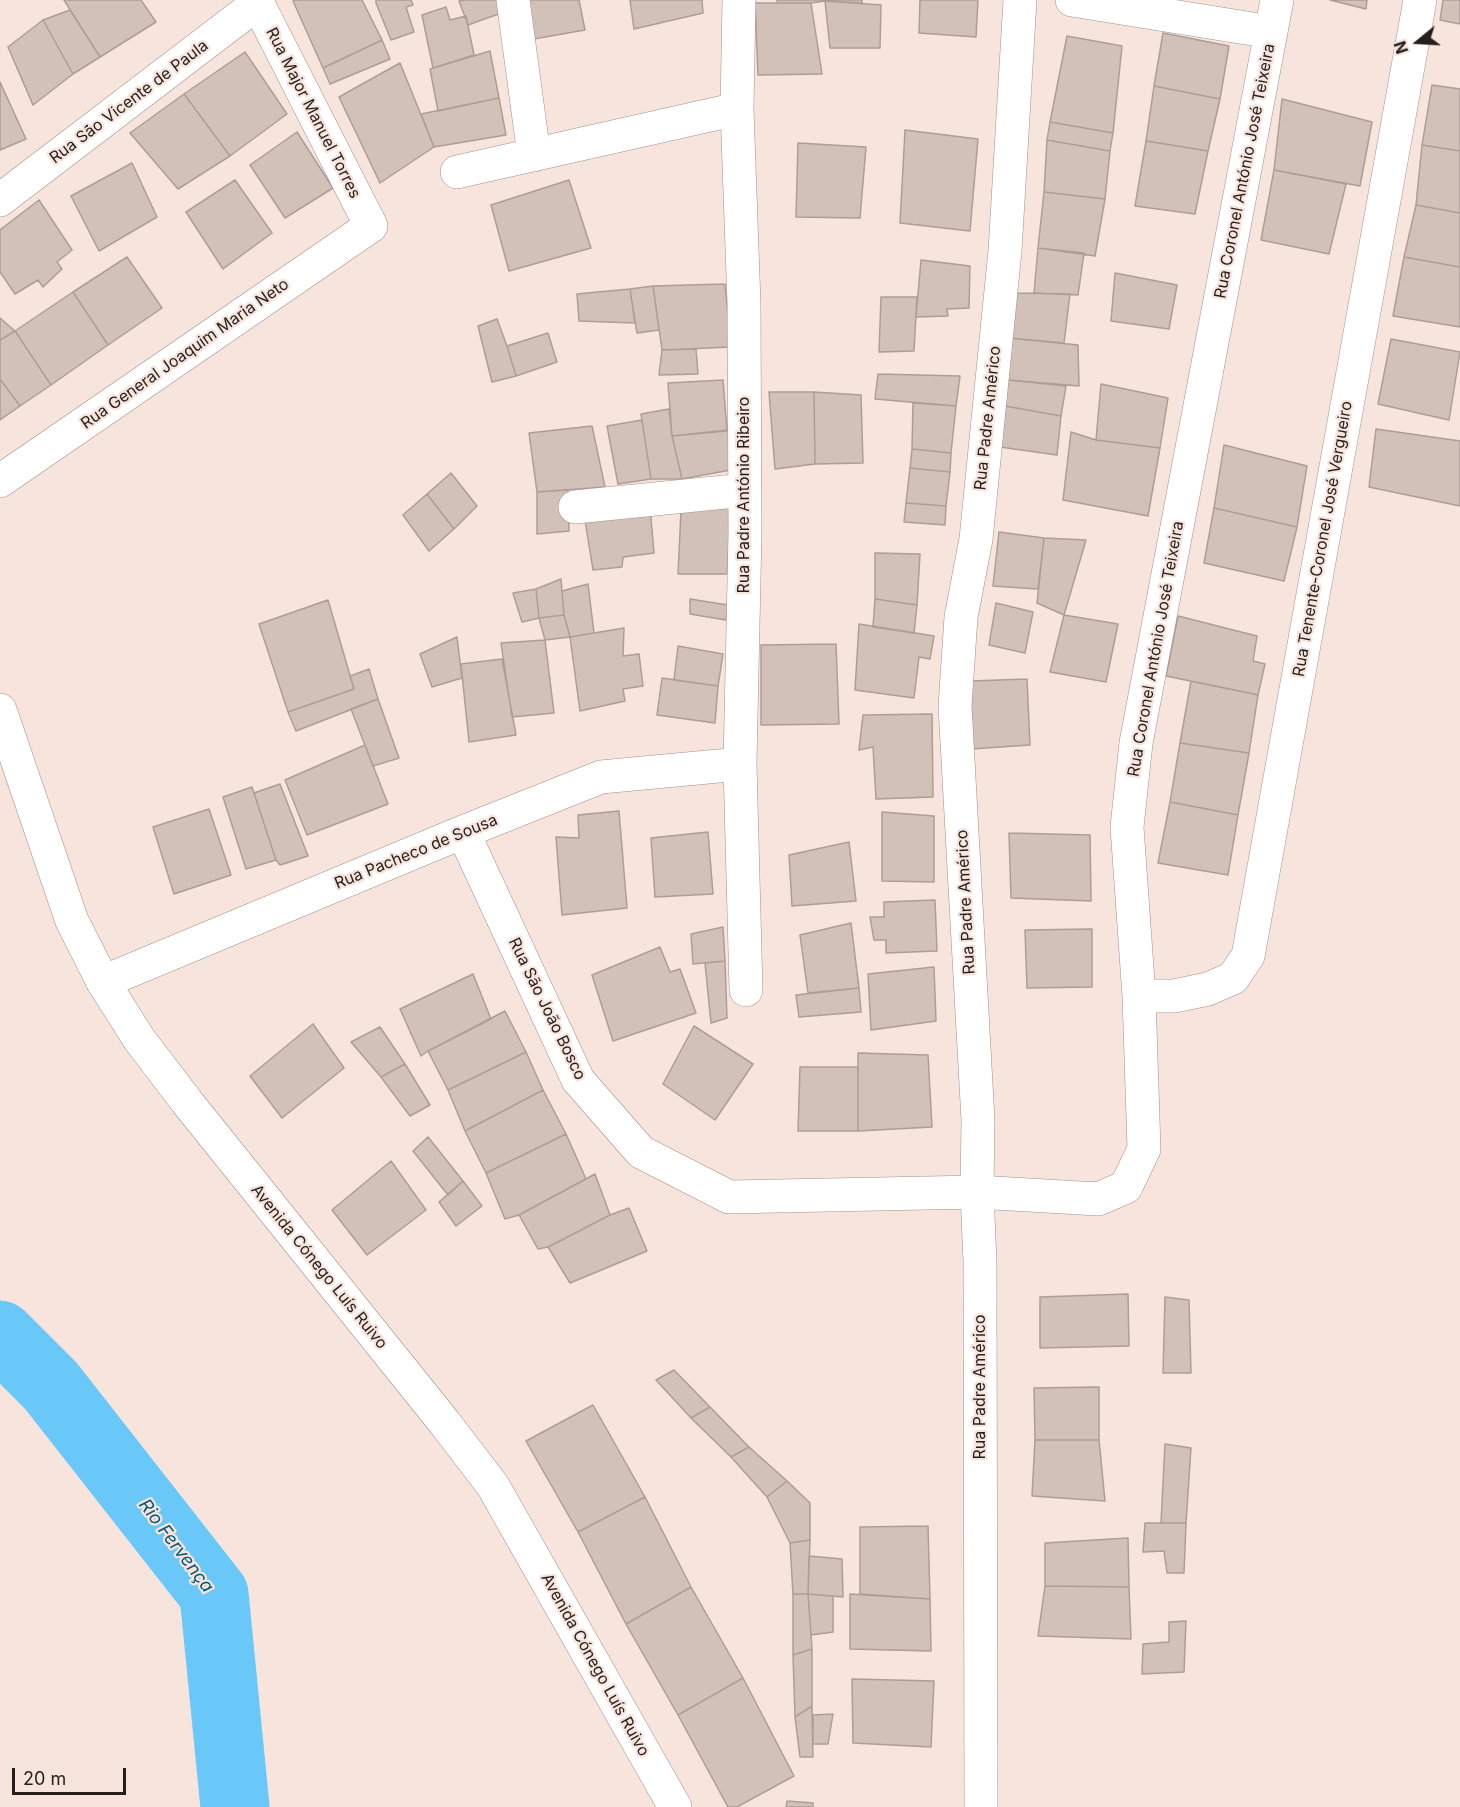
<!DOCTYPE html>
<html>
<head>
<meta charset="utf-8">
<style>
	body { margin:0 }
	#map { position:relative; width:1460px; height:1807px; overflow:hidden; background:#f6e4dd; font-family:Inter,sans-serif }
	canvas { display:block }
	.north { position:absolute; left:1388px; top:12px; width:60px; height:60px; -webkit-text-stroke:4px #f6e4dd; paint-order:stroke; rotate:252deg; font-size:16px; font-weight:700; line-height:24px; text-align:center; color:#251f1c }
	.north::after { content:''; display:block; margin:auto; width:21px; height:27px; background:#251f1c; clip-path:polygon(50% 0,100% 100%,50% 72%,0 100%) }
	.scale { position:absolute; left:12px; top:1768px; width:114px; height:27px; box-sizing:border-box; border:3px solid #251f1c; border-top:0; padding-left:8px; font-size:18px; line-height:21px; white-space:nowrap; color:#251f1c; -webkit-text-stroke:4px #f6e4dd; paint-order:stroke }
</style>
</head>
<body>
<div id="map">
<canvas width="1460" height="1807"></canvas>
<div class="north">N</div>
<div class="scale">20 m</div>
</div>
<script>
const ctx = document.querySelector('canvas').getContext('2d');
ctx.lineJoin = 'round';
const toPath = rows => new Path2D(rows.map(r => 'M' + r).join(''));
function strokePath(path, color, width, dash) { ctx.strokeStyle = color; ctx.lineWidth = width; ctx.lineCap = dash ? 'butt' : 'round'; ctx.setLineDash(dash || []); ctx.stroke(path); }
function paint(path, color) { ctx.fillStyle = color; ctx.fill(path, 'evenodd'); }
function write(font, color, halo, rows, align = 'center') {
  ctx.font = font + ' Inter,sans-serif'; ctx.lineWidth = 4.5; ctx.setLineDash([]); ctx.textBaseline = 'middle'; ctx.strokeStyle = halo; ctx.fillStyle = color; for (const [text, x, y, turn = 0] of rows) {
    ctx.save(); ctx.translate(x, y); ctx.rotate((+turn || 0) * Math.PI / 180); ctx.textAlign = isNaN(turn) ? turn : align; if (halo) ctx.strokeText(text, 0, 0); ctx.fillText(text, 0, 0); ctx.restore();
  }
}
strokePath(toPath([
	[0,1335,51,1386,214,1594,235,1807]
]), '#6ac8f8', 69);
const building = toPath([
	[64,0,141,0,156,22,100,57,64,0],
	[296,0,362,0,382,40,323,68,293,1,296,0],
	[376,0,411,0,413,5,406,7,414,32,391,40,376,3,376,0],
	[465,0,501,0,504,12,468,25,459,1,465,0],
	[522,0,579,0,585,30,528,40,522,0],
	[630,0,702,0,703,13,634,29,630,0],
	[777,0,862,0,862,3,825,1,811,3,777,3,777,0],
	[920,0,978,0,976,37,919,33,920,0],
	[1330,0,1367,0,1366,9,1330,0],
	[1443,0,1460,0,1460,24,1440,20,1443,0],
	[825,1,881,5,880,48,830,48,825,1],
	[755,3,811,3,822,74,758,75,755,3],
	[446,7,450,20,466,16,474,55,433,68,422,15,446,7],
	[70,10,100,57,73,74,43,20,70,10],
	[43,20,73,74,33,105,8,47,43,20],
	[1163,33,1229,46,1220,99,1154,86,1163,33],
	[1067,36,1122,46,1113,133,1050,122,1067,36],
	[382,40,390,59,330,84,323,68,382,40],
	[490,51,499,98,438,111,430,69,490,51],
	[245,52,287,114,230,156,184,94,245,52],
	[400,63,434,147,380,183,339,97,400,63],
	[0,82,26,139,0,150,0,82],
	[1432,85,1460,89,1460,151,1422,145,1432,85],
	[1154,86,1220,99,1208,151,1146,141,1154,86],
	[184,94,230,156,178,189,130,133,184,94],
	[499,98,506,135,434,147,421,114,499,98],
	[1282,99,1372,122,1360,186,1274,170,1282,99],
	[1050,122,1113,133,1110,151,1047,140,1050,122],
	[905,130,978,139,970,231,900,223,905,130],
	[297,132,333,188,285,218,250,165,297,132],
	[1047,140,1110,151,1105,199,1044,192,1047,140],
	[1146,141,1208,151,1195,214,1135,206,1146,141],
	[798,143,866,147,860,218,796,217,798,143],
	[1422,145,1460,151,1460,213,1416,205,1422,145],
	[132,163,157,217,99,251,71,196,132,163],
	[1274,170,1346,184,1329,254,1261,240,1274,170],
	[235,180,272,233,223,269,186,212,235,180],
	[569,180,591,248,509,271,491,205,569,180],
	[1044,192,1105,199,1095,256,1038,248,1044,192],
	[39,200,72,250,57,262,62,269,43,287,38,280,15,294,0,272,0,230,39,200],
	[1416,205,1460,213,1460,267,1404,257,1416,205],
	[1038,248,1084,253,1078,295,1034,293,1038,248],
	[127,257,162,308,108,345,73,292,127,257],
	[1404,257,1460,267,1460,327,1393,316,1404,257],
	[921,260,970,266,969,308,947,309,948,316,916,317,921,260],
	[1115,273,1177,285,1169,329,1111,321,1115,273],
	[725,284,731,347,662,350,653,286,725,284],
	[653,286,659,330,637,333,630,289,653,286],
	[630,289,635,323,579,321,577,294,630,289],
	[73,292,108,345,51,385,15,331,73,292],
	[1017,293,1070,294,1064,343,1009,338,1017,293],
	[881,297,917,297,914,351,879,352,881,297],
	[0,318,15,331,0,340,0,318],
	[497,319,507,346,516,376,492,382,478,326,497,319],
	[15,331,51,385,20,406,0,379,0,340,15,331],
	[548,333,557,362,516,376,507,346,548,333],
	[1009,338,1078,345,1079,386,1008,380,1009,338],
	[1391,339,1460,352,1449,420,1378,404,1391,339],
	[696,349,698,374,659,375,662,350,696,349],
	[878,374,960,376,956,406,875,399,878,374],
	[0,379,20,406,0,420,0,379],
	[723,380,727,430,672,436,668,383,723,380],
	[1008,380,1066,386,1061,416,1005,406,1008,380],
	[1101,384,1168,398,1160,448,1096,440,1101,384],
	[769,392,814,392,815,464,775,469,769,392],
	[814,392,861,395,863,463,815,464,814,392],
	[913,403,956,406,951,453,912,449,913,403],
	[1005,406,1061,416,1057,455,1000,447,1005,406],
	[669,409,672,436,682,479,651,479,641,414,669,409],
	[642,420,651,479,618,484,607,426,642,420],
	[592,426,605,487,537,492,529,433,592,426],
	[1376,429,1460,441,1460,506,1369,487,1376,429],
	[737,430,736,469,682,479,672,436,737,430],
	[1071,432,1096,440,1160,448,1148,516,1063,500,1071,432],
	[1224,445,1307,466,1297,527,1214,508,1224,445],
	[912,449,951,453,950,472,910,468,912,449],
	[910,468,950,472,946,506,906,503,910,468],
	[451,473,477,506,454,529,427,494,451,473],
	[568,490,569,531,537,534,537,492,568,490],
	[427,494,454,529,429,551,403,515,427,494],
	[906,503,946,506,945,525,904,522,906,503],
	[650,507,654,553,623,557,622,567,593,570,584,514,650,507],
	[732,508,727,574,678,574,681,511,732,508],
	[1214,508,1297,527,1284,581,1204,563,1214,508],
	[999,532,1044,538,1038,589,993,586,999,532],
	[1044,538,1086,540,1064,615,1037,603,1044,538],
	[875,553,920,554,917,605,875,599,875,553],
	[561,579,564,615,539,618,536,589,561,579],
	[588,584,594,633,570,637,564,615,562,591,588,584],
	[536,589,539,618,522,622,513,593,536,589],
	[690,599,728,605,726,620,690,614,690,599],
	[875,599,917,605,914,633,873,627,875,599],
	[328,600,354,689,288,712,259,624,328,600],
	[996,603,1033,612,1025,653,989,645,996,603],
	[564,615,570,637,545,640,539,618,564,615],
	[1064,615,1118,624,1106,682,1050,672,1064,615],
	[1178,616,1257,636,1253,661,1265,664,1258,695,1166,676,1178,616],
	[859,624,934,636,930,659,919,657,914,698,855,690,859,624],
	[624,628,623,656,639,654,643,686,623,689,625,701,580,711,570,637,624,628],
	[457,637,462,678,432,687,420,654,457,637],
	[545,640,554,713,512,717,501,643,545,640],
	[836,644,839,724,761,725,761,645,836,644],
	[678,646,723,654,718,686,674,680,678,646],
	[502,659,516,735,469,742,461,664,502,659],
	[369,669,378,699,296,731,288,712,354,689,350,676,369,669],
	[662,678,718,686,715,723,657,715,662,678],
	[1027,679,1030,745,971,749,971,681,1027,679],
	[1191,681,1258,695,1249,753,1180,743,1191,681],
	[378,699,399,758,373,766,351,709,378,699],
	[932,714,933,797,876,799,873,747,859,750,863,715,932,714],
	[1180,743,1249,753,1238,815,1170,802,1180,743],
	[365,745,388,804,307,835,285,780,365,745],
	[280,784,308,856,280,865,276,860,254,793,280,784],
	[252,787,276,860,246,869,223,797,252,787],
	[1170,802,1238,815,1228,875,1158,863,1170,802],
	[209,809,231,875,174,894,153,827,209,809],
	[619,811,627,908,562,915,556,837,579,838,578,815,619,811],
	[882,812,934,816,934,882,882,881,882,812],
	[708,832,713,894,655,897,651,838,708,832],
	[1009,833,1090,835,1091,901,1011,898,1009,833],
	[849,842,856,901,792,906,789,855,849,842],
	[935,900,937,951,886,953,886,940,874,940,870,917,884,917,884,902,935,900],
	[851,923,859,988,808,993,800,935,851,923],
	[723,927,725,961,693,964,691,934,723,927],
	[1092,929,1092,987,1027,988,1025,930,1092,929],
	[660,947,670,972,680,969,696,1013,613,1041,592,975,660,947],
	[725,961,727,1018,711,1023,705,963,725,961],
	[934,967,936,1021,871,1030,868,974,934,967],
	[473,974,491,1019,428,1051,421,1056,400,1009,473,974],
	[859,988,861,1012,799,1017,796,995,859,988],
	[505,1011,526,1052,448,1090,428,1051,505,1011],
	[313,1024,344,1068,282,1118,250,1076,313,1024],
	[694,1026,753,1064,715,1120,663,1084,694,1026],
	[380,1027,405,1064,381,1077,351,1042,380,1027],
	[526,1052,543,1090,465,1131,448,1090,526,1052],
	[858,1053,928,1055,932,1127,858,1131,858,1053],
	[405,1064,430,1105,410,1116,381,1077,405,1064],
	[800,1067,858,1067,858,1131,798,1131,800,1067],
	[543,1090,566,1134,486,1173,465,1131,543,1090],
	[566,1134,586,1179,519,1215,505,1219,486,1173,566,1134],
	[428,1137,463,1181,448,1195,413,1151,428,1137],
	[391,1161,426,1210,367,1255,332,1210,391,1161],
	[595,1174,610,1215,548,1247,538,1249,519,1215,595,1174],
	[463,1181,482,1206,456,1226,439,1202,463,1181],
	[629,1208,647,1251,570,1283,548,1247,610,1215,629,1208],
	[1128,1294,1129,1346,1040,1348,1040,1297,1128,1294],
	[1165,1297,1189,1300,1191,1373,1163,1373,1165,1297],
	[674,1370,710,1407,691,1418,656,1380,674,1370],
	[1099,1387,1099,1440,1035,1440,1034,1388,1099,1387],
	[593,1405,645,1497,578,1532,526,1441,593,1405],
	[710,1407,749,1447,731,1457,691,1418,710,1407],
	[1035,1440,1099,1440,1105,1501,1032,1496,1035,1440],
	[1165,1444,1191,1448,1186,1523,1161,1523,1165,1444],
	[749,1447,787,1481,767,1497,731,1457,749,1447],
	[787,1481,810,1503,810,1540,790,1543,767,1497,787,1481],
	[645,1497,691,1587,626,1624,578,1532,645,1497],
	[1145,1523,1186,1523,1184,1573,1167,1573,1164,1551,1143,1552,1145,1523],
	[928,1526,930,1599,860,1594,860,1527,928,1526],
	[1128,1538,1129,1587,1045,1586,1045,1543,1128,1538],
	[810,1540,808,1594,793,1594,790,1543,810,1540],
	[809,1556,842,1559,843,1597,808,1594,809,1556],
	[1045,1586,1129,1587,1131,1639,1038,1636,1045,1586],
	[691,1587,743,1678,678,1715,626,1624,691,1587],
	[793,1594,808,1594,812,1649,793,1655,793,1594],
	[808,1594,833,1596,833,1632,811,1635,808,1594],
	[850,1594,930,1599,931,1651,850,1649,850,1594],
	[1186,1621,1184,1672,1142,1674,1143,1644,1169,1642,1169,1622,1186,1621],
	[812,1649,812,1706,795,1717,793,1655,812,1649],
	[743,1678,794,1776,737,1807,728,1807,678,1715,743,1678],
	[852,1679,934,1681,931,1747,853,1743,852,1679],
	[812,1706,813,1757,800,1757,795,1717,812,1706],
	[833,1714,828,1744,813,1744,813,1715,833,1714],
	[787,1801,813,1803,813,1807,786,1807,787,1801]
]);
paint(building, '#d2c1b9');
strokePath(building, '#ae9d96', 1.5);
const street = toPath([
	[513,0,534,155],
	[739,0,737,109,744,304,745,533,740,764,746,990],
	[1072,0,1271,32],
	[457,172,737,109],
	[0,200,258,3],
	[0,481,371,226,256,0],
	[575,507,745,490],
	[463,832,578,1080,641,1152,729,1197,977,1192,1098,1199,1126,1187,1144,1149,1139,996,1127,827,1136,743,1277,0],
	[103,982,463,832,601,777,740,764],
	[1139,996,1174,996,1208,989,1233,978,1248,956,1420,0],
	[981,1807,980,1262,977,1192,978,1120,955,706,961,617,976,539,1005,251,1020,0]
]);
const secondary = toPath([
	[0,710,72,921,103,982,139,1039,187,1102,444,1422,493,1486,675,1807]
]);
strokePath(street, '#a2918a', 34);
strokePath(secondary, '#a2918a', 34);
strokePath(street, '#fff', 33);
strokePath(secondary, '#fff', 33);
write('16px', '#251f1c', '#f6e4dd', [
	["Rua São Vicente de Paula",129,102,-37],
	["Rua Major Manuel Torres",313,113,63],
	["Rua Coronel António José Teixeira",1245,171,-79],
	["Rua General Joaquim Maria Neto",185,354,-35],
	["Rua Padre Américo",988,418,-84],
	["Rua Padre António Ribeiro",744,495,-90],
	["Rua Tenente-Coronel José Vergueiro",1323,539,-80],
	["Rua Coronel António José Teixeira",1156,649,-80],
	["Rua Pacheco de Sousa",416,852,-22],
	["Rua Padre Américo",966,902,-93],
	["Rua São João Bosco",547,1009,64],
	["Avenida Cónego Luís Ruivo",319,1267,51],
	["Rua Padre Américo",980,1387,-90],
	["Avenida Cónego Luís Ruivo",595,1665,61]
]);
write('italic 18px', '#085676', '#f6e4dd', [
	["Rio Fervença",176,1546,53]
]);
</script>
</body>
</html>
